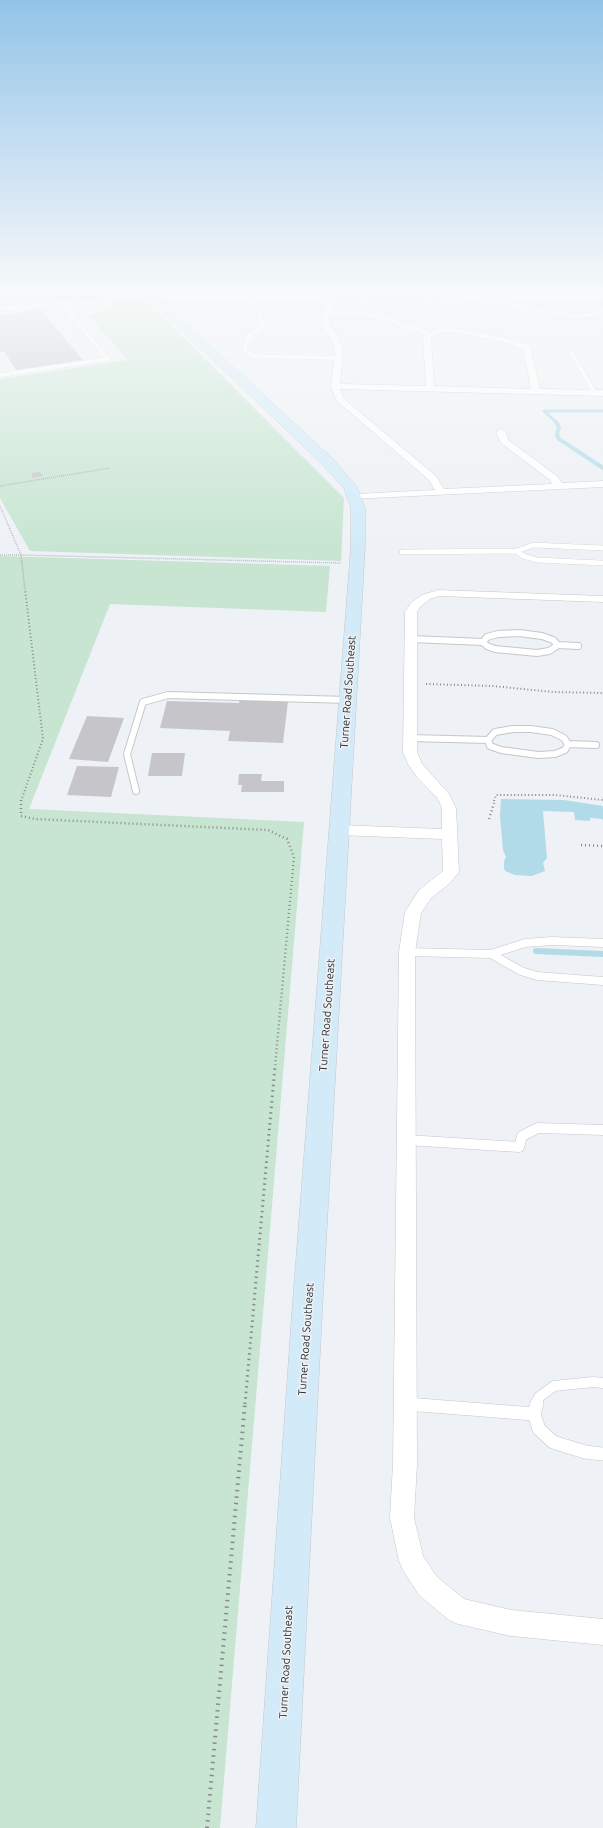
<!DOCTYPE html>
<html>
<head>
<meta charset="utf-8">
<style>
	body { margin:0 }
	canvas { display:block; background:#eef1f5 }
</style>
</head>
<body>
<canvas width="603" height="1828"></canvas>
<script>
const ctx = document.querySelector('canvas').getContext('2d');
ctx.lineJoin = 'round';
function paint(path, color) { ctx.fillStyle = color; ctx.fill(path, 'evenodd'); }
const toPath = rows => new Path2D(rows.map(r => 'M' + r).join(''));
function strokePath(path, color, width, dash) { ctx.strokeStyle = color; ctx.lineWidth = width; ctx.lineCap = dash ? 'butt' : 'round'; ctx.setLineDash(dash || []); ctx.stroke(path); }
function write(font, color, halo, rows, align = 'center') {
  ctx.font = font + ' Ubuntu,sans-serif'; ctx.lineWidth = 3; ctx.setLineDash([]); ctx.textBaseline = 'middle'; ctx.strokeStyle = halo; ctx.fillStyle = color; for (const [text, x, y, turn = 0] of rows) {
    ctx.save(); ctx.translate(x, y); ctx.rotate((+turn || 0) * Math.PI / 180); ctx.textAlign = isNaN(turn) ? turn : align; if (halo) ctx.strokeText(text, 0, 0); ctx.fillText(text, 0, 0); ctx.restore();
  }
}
paint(toPath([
	[10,291,136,291,139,293,106,299,78,301,34,300,0,305,0,292],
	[144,298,344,498,341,561,30,551,0,498,0,379,128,360,88,315,108,310,114,302],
	[0,556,330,566,326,612,110,604,29,809,304,822,220,1828,0,1828]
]), '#c7e5d1');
paint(toPath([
	[501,799,564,800,603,806,603,821,602,819,590,818,590,821,575,820,574,812,543,811,547,858,543,863,545,871,532,876,515,875,505,871,504,868,504,861,506,857,503,850,500,816]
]), '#b2dbe9');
strokePath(toPath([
	[557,423,544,411,603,411]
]), '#b2dbe9', 3);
strokePath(toPath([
	[556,422,559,427,557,435,559,439,603,468]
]), '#b2dbe9', 4);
strokePath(toPath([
	[536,951,603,954]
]), '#b2dbe9', 6);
paint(toPath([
	[40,309,83,360,16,370,4,351,0,352,0,315],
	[40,472,43,476,33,478,31,473],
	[240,699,288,701,283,743,228,741,230,731,160,728,167,701,239,703],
	[87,716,124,718,108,762,69,759],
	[152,753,185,753,182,776,148,776],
	[77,766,119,767,111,797,67,795],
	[239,774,262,774,261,781,284,781,284,792,241,792,242,785,238,785]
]), '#c6c6ca');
const laneFar5 = toPath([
	[251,295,263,326,251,334,246,343,244,349,253,356,338,358],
	[0,309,69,303],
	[326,312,375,315,430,334],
	[571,352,595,393],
	[0,375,108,359,64,306,130,297,148,292]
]);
const laneFar4 = toPath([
	[517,551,523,556,537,560,603,563],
	[402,552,517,551,533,545,603,548]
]);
const laneFar3 = toPath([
	[519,633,542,636,553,640,558,645,549,651,537,653,495,649,487,646,483,642,487,637,498,634,519,633],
	[411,639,483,642],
	[558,645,578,646],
	[513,729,531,729,552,732,564,738,568,744,565,750,555,754,538,755,501,750,490,746,488,740,495,732,513,729],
	[410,738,488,740],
	[568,744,596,745],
	[136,791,127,754,143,702,168,695,348,700]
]);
const laneFar2 = toPath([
	[407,952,491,954,525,943,552,941,603,943],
	[491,954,521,971,537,976,603,981]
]);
const laneFar1 = toPath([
	[406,1140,519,1147,522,1136,538,1128,603,1130],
	[537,1404,539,1397,554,1386,593,1382,603,1383]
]);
const lane = toPath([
	[537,1403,534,1414,539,1429,553,1442,585,1452,603,1454],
	[407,1404,534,1414]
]);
const street = toPath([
	[145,291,165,291,161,293,148,294,145,294,145,291],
	[321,291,329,291,334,293,463,294,571,314,590,313,603,309,603,313,594,317,571,318,463,298,336,297,329,319,330,325,340,340,343,351,340,384,426,386,423,336,439,328,455,328,516,340,530,346,540,389,603,390,603,396,340,389,344,399,436,476,444,489,552,484,550,480,501,443,496,432,501,429,506,432,508,440,557,476,562,483,603,481,603,487,351,499,350,497,351,495,355,494,435,490,429,480,336,400,331,386,335,351,332,340,322,325,321,319,329,296,321,291],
	[443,332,455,332,511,344,523,349,531,389,434,386,431,337,443,332],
	[438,590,603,596,603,602,439,596,430,599,420,607,417,612,417,752,422,764,449,794,456,808,459,872,449,884,431,898,421,913,415,952,417,1464,414,1518,423,1556,437,1577,464,1599,511,1610,603,1619,603,1645,511,1636,458,1624,449,1620,419,1595,403,1570,399,1561,390,1518,393,1464,399,952,405,912,419,890,443,871,442,839,339,835,334,833,332,830,334,827,339,825,442,829,442,808,438,799,417,777,408,764,403,752,405,612,411,603,422,595,438,590]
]);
const secondary = toPath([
	[141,291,151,291,332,458,357,487,365,508,365,546,322,1313,296,1828,256,1828,292,1313,351,546,351,508,344,488,322,464,141,291]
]);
strokePath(laneFar5, '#c5c7cb', 4.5);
strokePath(laneFar4, '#c5c7cb', 5.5);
strokePath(laneFar3, '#c5c7cb', 8);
strokePath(laneFar2, '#c5c7cb', 9);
strokePath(laneFar1, '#c5c7cb', 11);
strokePath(lane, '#c5c7cb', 14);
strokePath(street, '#c5c7cb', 1);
strokePath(secondary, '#c5c7cb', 1);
strokePath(toPath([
	[0,486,110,468],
	[0,506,21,555,341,563],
	[0,555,21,555,25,590]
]), '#888b8d', 1.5, [0.5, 1.5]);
strokePath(toPath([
	[426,684,493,686,553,692,603,693],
	[21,801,43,739,25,589],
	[494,801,496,795,555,795,603,800]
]), '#888b8d', 2, [1, 2.5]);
strokePath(toPath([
	[21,800,21,816,35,819,268,830,287,839,294,857,275,1067],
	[489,819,495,800],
	[581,845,603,846]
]), '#888b8d', 2.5, [1, 3]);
strokePath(toPath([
	[245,1404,275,1066]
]), '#888b8d', 3, [1.5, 4]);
strokePath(toPath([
	[207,1828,245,1403]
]), '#888b8d', 4, [1.5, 5]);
strokePath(laneFar5, '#fff', 4);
strokePath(laneFar4, '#fff', 5);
strokePath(laneFar3, '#fff', 6);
strokePath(laneFar2, '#fff', 8);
strokePath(laneFar1, '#fff', 10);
strokePath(lane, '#fff', 13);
paint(street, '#fff');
paint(secondary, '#d3ebf9');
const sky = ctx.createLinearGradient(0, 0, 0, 547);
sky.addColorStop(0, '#92c4e8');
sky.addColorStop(0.53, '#f7f9fa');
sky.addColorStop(1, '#f7f9fa00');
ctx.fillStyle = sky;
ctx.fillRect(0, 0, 603, 547);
write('11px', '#2b2d2e', '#eef1f5', [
	["Turner Road Southeast",348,692,-86],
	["Turner Road Southeast",327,1015,-86],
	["Turner Road Southeast",306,1339,-86],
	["Turner Road Southeast",286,1662,-87]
]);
</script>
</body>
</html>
